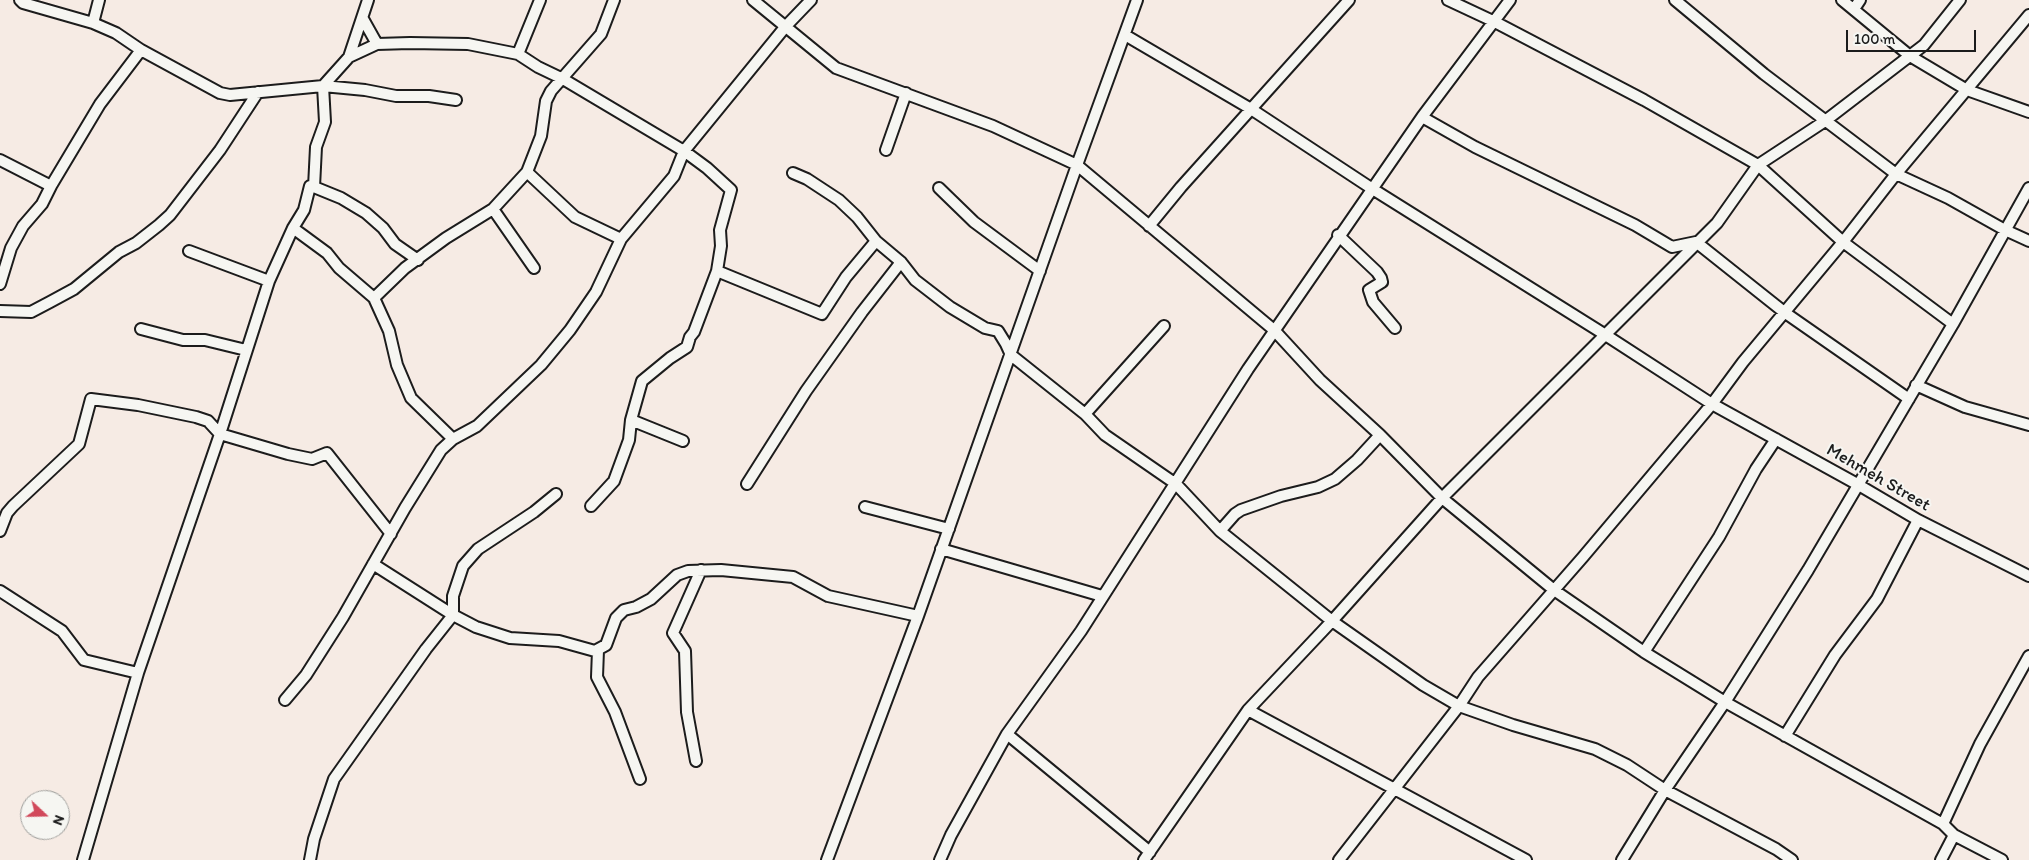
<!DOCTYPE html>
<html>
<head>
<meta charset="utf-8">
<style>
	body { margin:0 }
	#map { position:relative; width:2029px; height:860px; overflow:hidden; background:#f6ebe4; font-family:Itim,sans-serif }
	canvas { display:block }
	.north { position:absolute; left:20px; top:790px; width:50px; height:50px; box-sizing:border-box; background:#f6f6f2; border:1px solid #9f9f9c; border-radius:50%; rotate:111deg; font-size:14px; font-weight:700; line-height:20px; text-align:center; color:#1c1c1c }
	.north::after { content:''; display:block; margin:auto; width:18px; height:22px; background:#d1495b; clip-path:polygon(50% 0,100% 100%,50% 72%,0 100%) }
	.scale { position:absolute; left:1846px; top:30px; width:130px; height:22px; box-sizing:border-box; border:2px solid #1c1c1c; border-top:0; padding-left:6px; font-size:15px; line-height:18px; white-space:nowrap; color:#1c1c1c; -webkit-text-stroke:4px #f6f6f2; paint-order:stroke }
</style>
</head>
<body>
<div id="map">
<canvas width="2029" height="860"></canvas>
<div class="north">N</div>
<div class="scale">100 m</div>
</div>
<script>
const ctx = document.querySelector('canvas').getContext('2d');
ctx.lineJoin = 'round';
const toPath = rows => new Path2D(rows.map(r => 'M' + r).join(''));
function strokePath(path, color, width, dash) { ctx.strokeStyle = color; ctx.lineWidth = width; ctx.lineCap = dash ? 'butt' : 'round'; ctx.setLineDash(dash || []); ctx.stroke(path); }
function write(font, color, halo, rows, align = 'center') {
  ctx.font = font + ' Itim,sans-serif'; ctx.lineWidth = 4; ctx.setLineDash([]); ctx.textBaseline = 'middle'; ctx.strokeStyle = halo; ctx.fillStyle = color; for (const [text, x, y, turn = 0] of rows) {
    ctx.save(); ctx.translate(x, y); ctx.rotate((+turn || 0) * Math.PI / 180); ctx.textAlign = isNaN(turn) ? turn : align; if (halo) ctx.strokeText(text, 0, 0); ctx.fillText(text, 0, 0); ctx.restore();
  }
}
const minor = toPath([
	[20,0,23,3,93,23,116,33,141,50,220,93,230,95,323,86,365,90,396,96,429,96,456,100],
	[753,0,836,68,993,126,1077,165,1274,330,1320,380,1380,435,1442,498,1554,590,1644,652,1725,702,1943,824,1954,835,2002,860],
	[1448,0,1495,22,1644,100,1758,165,1843,242,1953,324],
	[1675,0,1764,74,1896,174,1948,198,2005,230,2029,241],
	[1842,0,1910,56,1967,90,2029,112],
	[1854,9,1860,0],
	[363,19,377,44],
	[93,23,99,0],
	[1125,35,1251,109,1371,188,1604,334,1712,404,1857,484,1918,520,2029,576],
	[518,54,540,0],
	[349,57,377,44,410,43,468,44,518,54,538,67,563,79,684,151,707,168,731,190,720,230,721,246,717,271,694,332,690,337,687,347,670,358,642,381,631,420,629,440,614,481,591,506],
	[1422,117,1475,147,1635,225,1672,247,1696,242,1784,312,1909,399],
	[886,150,906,93],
	[0,160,51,186],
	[527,172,575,217,621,239],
	[793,173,807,179,839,200,857,217,876,241,901,262,915,280,950,307,985,328,998,331,1006,344,1011,355,1085,414,1105,435,1176,484,1220,531,1332,621,1423,685,1459,706,1513,725,1595,749,1627,765,1665,790,1776,849,1792,860],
	[314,187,341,198,366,213,383,228,395,244,418,260],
	[939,188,974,222,1040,271],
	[493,209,534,268],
	[1149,226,1181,187,1349,0],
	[293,228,327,253,339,268,374,298,389,331,397,365,411,398,453,439],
	[1338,235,1377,272,1381,278,1382,282,1369,290,1373,302,1395,328],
	[189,251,269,281],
	[717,271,822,314,846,277,876,241],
	[0,284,11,248,23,226,42,204,51,186,100,104,141,50],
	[374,298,405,268,446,238,493,209,527,172,541,136,546,101,551,91,601,34,614,0],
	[0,311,31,312,50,302,74,289,119,252,136,243,159,225,170,215,220,150,258,92],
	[141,329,183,340,205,340,246,350],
	[1916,385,1965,407,2029,425],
	[1085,414,1164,326],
	[631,420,683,441],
	[747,484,806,391,862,312,901,262],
	[865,507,949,529],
	[0,531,7,513,13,506,79,444,91,399,138,405,196,417,208,421,220,434,288,454,312,459,327,453,391,534],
	[1220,531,1235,514,1241,510,1281,496,1318,487,1335,479,1357,460,1380,435],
	[941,549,1102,596],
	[373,564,453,615,476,627,510,638,559,641,595,651,606,645,616,618,624,610,636,607,651,599,677,575,688,571,721,570,793,577,828,596,918,616],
	[0,591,62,631,84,660,138,673],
	[598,650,597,677,615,712,640,779],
	[1644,652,1719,537,1756,469,1776,439],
	[285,700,306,675,343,617,405,508,441,450,453,439,477,426,541,365,570,330,596,292,621,239,674,176,684,151,786,26,811,0],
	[1248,710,1526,860],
	[1007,734,1150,852],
	[1785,736,1835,655,1877,599,1918,520],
	[696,761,687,712,685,651,673,633,701,570],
	[1943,824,1980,744,2029,656],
	[83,860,138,673,220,434,269,281,293,228,304,210,310,186,314,187,316,147,325,122,323,86,349,57,368,0],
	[310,860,314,839,334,779,426,649,453,615,453,596,463,566,478,549,534,512,556,494],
	[827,860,918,616,1077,165,1137,0],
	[940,860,951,835,1007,734,1081,631,1248,369,1422,117,1510,0],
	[1144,860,1248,710,1332,621,1442,498,1717,223,1758,165,1825,121,1924,45,1960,0],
	[1339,860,1459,706,1478,677,1583,557,1712,404,1743,362,1843,242,1896,174,2029,15],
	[1622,860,1665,790,1725,702,1808,570,1953,324,2029,188],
	[1941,860,1954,835]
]);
strokePath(minor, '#1c1c1c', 14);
strokePath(minor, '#f6f6f2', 10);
write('18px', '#1c1c1c', '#f6f6f2', [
	["Mehmeh Street",1878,478,30]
]);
</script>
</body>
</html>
